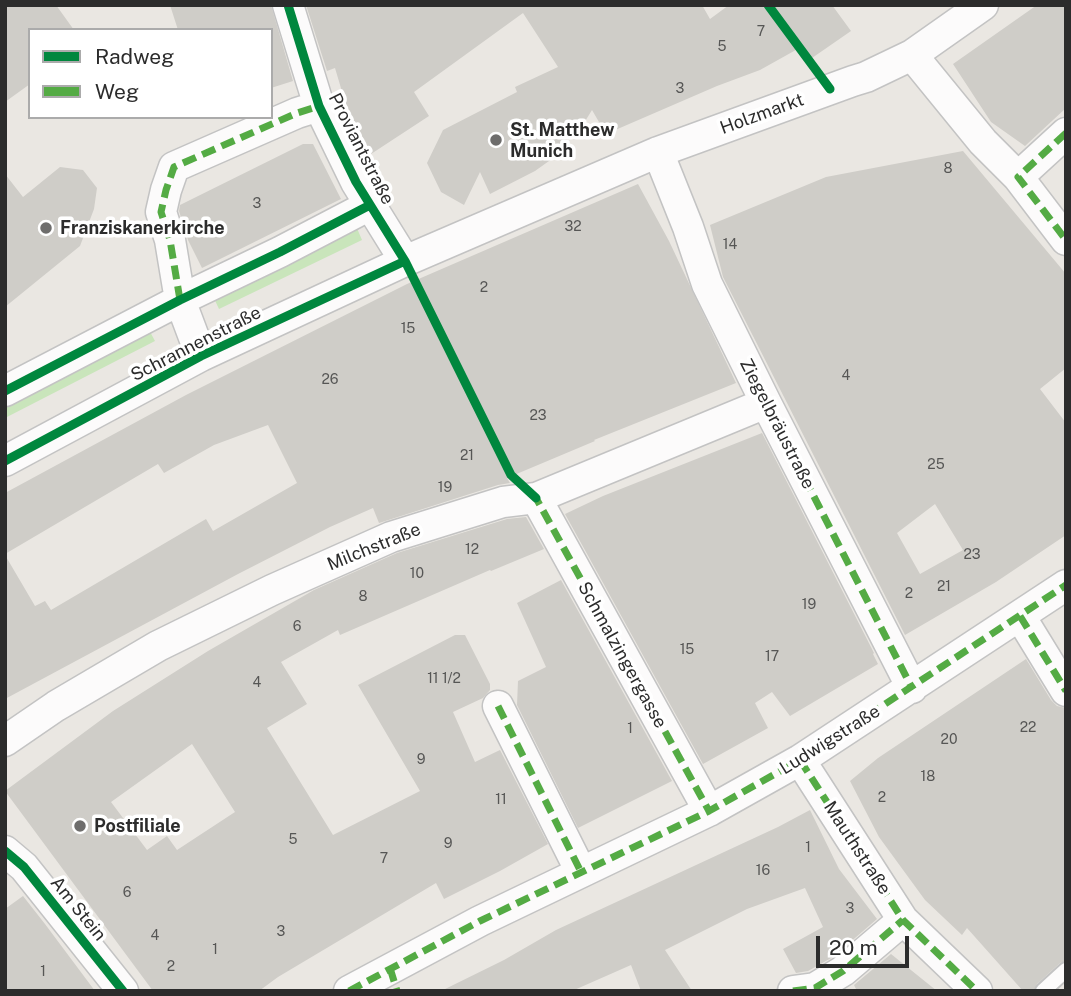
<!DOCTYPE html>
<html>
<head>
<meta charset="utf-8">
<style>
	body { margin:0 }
	#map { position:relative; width:1071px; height:996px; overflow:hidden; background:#eae7e2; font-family:"Public Sans",sans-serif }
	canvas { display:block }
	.frame { position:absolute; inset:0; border:7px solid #2c2c2c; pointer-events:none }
	.legend { position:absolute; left:28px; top:28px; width:245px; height:91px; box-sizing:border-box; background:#fff; border:2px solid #ababab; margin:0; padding:9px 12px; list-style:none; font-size:21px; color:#2c2c2c }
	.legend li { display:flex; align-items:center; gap:14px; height:35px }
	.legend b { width:35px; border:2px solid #ababab }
	.scale { position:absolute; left:816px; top:936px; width:93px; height:32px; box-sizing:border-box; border:4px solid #2c2c2c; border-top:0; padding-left:9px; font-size:21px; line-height:24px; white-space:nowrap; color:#2c2c2c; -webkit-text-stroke:5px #fff; paint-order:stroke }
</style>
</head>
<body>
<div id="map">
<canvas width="1071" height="996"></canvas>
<div class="frame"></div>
<ul class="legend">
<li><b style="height:9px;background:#00873e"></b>Radweg</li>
<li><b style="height:9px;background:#54ab44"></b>Weg</li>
</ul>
<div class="scale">20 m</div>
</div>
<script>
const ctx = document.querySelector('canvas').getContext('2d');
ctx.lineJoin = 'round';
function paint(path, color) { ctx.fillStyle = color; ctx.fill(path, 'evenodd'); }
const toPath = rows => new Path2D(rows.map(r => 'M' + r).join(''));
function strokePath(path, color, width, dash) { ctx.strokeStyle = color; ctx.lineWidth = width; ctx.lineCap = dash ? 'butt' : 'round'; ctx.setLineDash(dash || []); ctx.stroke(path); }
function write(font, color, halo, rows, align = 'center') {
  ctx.font = font + ' "Public Sans",sans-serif'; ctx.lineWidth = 7; ctx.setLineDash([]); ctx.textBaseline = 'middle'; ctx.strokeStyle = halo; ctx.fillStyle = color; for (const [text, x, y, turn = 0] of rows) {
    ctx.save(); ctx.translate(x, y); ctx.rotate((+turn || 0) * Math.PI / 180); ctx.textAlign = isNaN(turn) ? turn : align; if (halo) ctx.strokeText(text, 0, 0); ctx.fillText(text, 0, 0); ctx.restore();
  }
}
paint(toPath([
	[356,226,362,240,219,309,212,294],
	[148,328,155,341,5,418,5,402]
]), '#c9e5bb');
paint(toPath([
	[5,5,56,5,74,30,30,30,30,84,5,102],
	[170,5,271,5,293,81,271,88,271,30,178,30],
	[306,5,702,5,710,19,729,5,832,5,851,31,812,58,803,46,760,70,717,86,606,134,592,110,576,136,569,131,563,151,535,171,490,194,480,172,464,205,441,192,427,163,443,130,517,92,515,87,558,67,523,13,414,92,429,116,371,154,346,105,335,68,327,71],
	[1037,5,1066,5,1066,108,1025,146,991,122,953,64],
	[303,144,313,144,341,199,202,268,188,240,179,211,180,205],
	[963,151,1066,274,1066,368,1040,389,1066,423,1066,535,996,582,905,635,723,277,710,225,826,177],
	[935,504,963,550,920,574,897,533],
	[60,167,83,170,97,188,94,209,80,246,5,307,5,174,23,197],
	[638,184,669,241,736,383,594,440,595,441,507,478,510,483,498,485,379,523,373,508,330,527,238,574,5,699,5,555,35,606,45,601,51,610,206,519,213,531,297,483,268,425,214,445,164,473,158,464,5,554,5,493,186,395,407,284],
	[762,433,874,653,873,654,878,664,790,716,772,692,755,703,768,728,703,764,565,514,603,496],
	[526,517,544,549,491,571,490,570,340,635,338,630,281,662,307,704,267,728,333,835,420,791,358,685,455,635,465,635,490,684,490,690,483,698,453,712,475,762,500,750,548,844,500,871,444,899,436,883,278,977,259,991,153,991,5,791,113,711,208,651,314,590,397,553,507,519],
	[192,744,235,812,177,850,167,836,147,850,111,802],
	[561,580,672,781,578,828,517,705,518,681,546,667,517,603],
	[1026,659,1051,700,1057,706,1066,708,1066,961,1060,963,1037,984,1034,991,1023,991,967,928,962,935,925,900,879,837,850,781,878,758],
	[810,810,839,869,877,919,833,957,808,971,796,973,783,949,823,927,805,888,747,909,665,950,692,991,641,991,631,965,572,991,441,991,504,960,556,930,778,827],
	[23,896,45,924,95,991,5,991,5,909],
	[891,954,937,991,857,991,854,985]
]), '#cfcdc8');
const lane = toPath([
	[1043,991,1066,970]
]);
const street = toPath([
	[288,5,319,106,356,182,405,261],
	[912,55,983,142,1018,177,1066,240],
	[658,152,688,227,707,284,766,403,912,688],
	[1018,177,1066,133],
	[201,356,180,300,170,240,161,212,166,190,174,167,297,113,319,106],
	[5,391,180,300,280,252,370,205],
	[5,461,201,356,405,261,658,152,853,81,866,77,912,55,983,5],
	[536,498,709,811],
	[1020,616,1066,691],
	[498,706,581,872],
	[5,741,56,706,158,646,272,590,391,537,503,502,536,498,766,403],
	[800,760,903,920,977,991],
	[5,851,24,867,123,991],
	[349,991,480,921,709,811,800,760,1066,585],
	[793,991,815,988,843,971,903,920]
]);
strokePath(lane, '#c3c3c3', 18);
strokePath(street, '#c3c3c3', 33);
strokePath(lane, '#fcfbfb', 14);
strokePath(street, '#fcfbfb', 30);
strokePath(toPath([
	[1066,133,1018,177,1066,240],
	[180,300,170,240,161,212,166,190,174,167,297,113,319,106],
	[766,403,912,688],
	[531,494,536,498,709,811],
	[1020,616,1066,691],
	[498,706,581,872],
	[800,760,903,920,977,991],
	[390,968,397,991],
	[349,991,480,921,709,811,800,760,1066,585],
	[793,991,815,988,843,971,903,920]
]), '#54ab44', 7, [14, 7]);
strokePath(toPath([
	[288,5,319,106,356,182,405,261,511,475,536,498],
	[768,5,830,89],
	[5,391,180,300,280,252,370,205],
	[5,461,201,356,405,261],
	[5,851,24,867,123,991]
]), '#00873e', 9);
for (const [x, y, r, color] of [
	[496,140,7,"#6e6d6c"],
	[46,228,7,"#6e6d6c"],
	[80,826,7,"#6e6d6c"]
]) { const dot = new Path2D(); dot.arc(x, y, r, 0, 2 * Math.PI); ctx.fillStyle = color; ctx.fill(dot); strokePath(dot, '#fff', 2.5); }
write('14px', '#565655', null, [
	["7",761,32],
	["5",722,47],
	["3",680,89],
	["8",948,169],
	["3",257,204],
	["32",573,227],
	["14",730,245],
	["2",484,288],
	["15",408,329],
	["4",846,376],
	["26",330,380],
	["23",538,416],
	["21",467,456],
	["25",936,465],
	["19",445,488],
	["12",472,550],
	["23",972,555],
	["10",417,574],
	["21",944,587],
	["2",909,594],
	["8",363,597],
	["19",809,605],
	["6",297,627],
	["15",687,650],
	["17",772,657],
	["11 1/2",444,679],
	["4",257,683],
	["22",1028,728],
	["1",630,729],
	["20",949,740],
	["9",421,760],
	["18",928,777],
	["2",882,798],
	["11",501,800],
	["5",293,840],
	["9",448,844],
	["1",808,848],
	["7",384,859],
	["16",763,871],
	["6",127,893],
	["3",850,909],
	["3",281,932],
	["4",155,936],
	["1",215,950],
	["2",171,967],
	["1",43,972]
]);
write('18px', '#2c2c2c', '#fff', [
	["Holzmarkt",762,114,-20],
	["Proviantstraße",361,149,63],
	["Schrannenstraße",196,344,-27],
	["Ziegelbräustraße",777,424,63],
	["Milchstraße",374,547,-22],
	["Schmalzingergasse",622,655,61],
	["Ludwigstraße",830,740,-32],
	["Mauthstraße",857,848,57],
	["Am Stein",78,909,51]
]);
write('bold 18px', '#2c2c2c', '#fff', [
	["St. Matthew",510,130],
	["Munich",510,151],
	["Franziskanerkirche",60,228],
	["Postfiliale",94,826]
], 'left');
</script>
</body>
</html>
